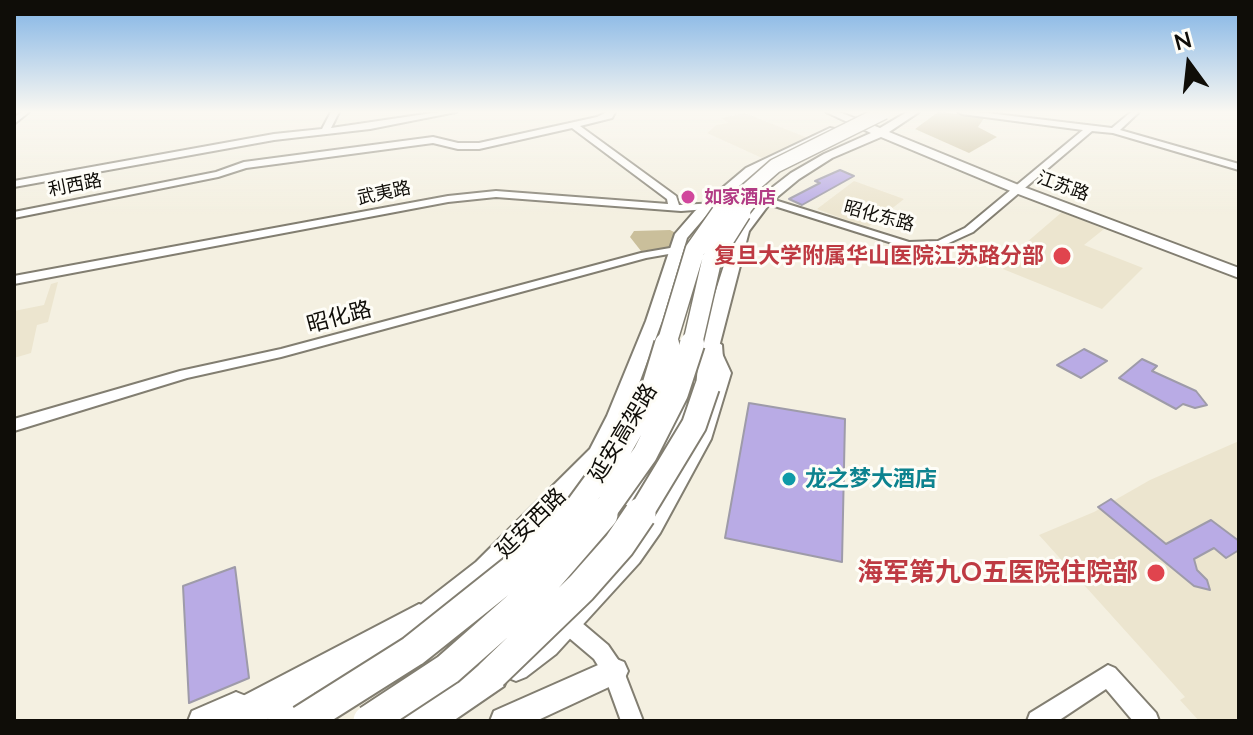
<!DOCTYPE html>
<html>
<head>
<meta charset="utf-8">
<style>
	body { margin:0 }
	#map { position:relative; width:1253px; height:735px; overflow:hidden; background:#f4f0e1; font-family:Lato,sans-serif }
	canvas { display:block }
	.frame { position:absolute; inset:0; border:16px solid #0f0d08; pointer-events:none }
	.north { position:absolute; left:1149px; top:24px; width:80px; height:80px; -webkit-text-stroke:6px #fefdf7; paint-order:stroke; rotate:345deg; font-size:22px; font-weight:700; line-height:32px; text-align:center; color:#0f0d08 }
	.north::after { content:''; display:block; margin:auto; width:28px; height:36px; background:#0f0d08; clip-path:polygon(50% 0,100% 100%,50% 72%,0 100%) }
</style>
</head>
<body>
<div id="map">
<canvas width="1253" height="735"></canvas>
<div class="frame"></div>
<div class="north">N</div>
</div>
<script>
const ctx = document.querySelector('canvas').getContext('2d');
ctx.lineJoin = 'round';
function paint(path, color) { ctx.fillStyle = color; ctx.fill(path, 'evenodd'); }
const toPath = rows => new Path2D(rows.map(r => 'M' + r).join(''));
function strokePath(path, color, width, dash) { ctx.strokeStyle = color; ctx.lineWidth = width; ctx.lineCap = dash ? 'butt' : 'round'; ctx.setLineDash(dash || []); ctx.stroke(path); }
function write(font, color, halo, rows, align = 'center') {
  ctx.font = font + ' Lato,"Noto Sans SC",sans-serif'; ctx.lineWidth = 6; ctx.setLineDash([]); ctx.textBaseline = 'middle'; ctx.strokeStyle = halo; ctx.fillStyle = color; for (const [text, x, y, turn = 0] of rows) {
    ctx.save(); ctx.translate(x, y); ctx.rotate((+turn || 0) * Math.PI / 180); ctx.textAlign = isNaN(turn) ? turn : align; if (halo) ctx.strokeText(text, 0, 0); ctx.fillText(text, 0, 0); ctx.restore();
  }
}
paint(toPath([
	[745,113,808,138,762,158,707,133,716,125,728,123,721,118],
	[854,181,904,199,867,228,817,209],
	[1062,212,1104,229,1084,245,1143,268,1102,309,998,267],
	[58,282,48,322,37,325,31,353,14,358,14,311,44,305,51,284],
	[1239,441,1239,721,1199,721,1180,700,1185,697,1039,535,1094,512,1150,480]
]), '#ece5cf');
paint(toPath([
	[938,112,985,117,978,127,997,137,969,153,915,129],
	[670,230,676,233,672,246,657,250,641,251,630,237,634,231]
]), '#cabf9b');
const building = toPath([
	[840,170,854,176,802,205,789,199,820,183,815,181,840,170],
	[1084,349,1107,361,1081,378,1057,365,1084,349],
	[1142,359,1157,366,1152,371,1196,391,1207,405,1195,408,1183,404,1176,409,1119,378,1142,359],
	[749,403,845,419,842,562,725,538,749,403],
	[1111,499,1166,544,1211,520,1239,541,1239,550,1226,558,1214,548,1194,559,1197,570,1207,580,1210,590,1194,586,1098,507,1111,499],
	[235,567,249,678,189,703,183,586,235,567]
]);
paint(building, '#b9abe5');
strokePath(building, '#9e9ba9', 2);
const minor = toPath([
	[21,112,29,112,14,124,14,118,21,112],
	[331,112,339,112,331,128,439,112,456,112,370,129,274,140,14,187,14,181,274,134,322,129,331,112],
	[607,112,615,112,612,118,580,126,676,196,679,205,718,203,722,204,722,208,681,211,496,197,448,202,14,284,14,276,448,196,496,191,668,204,667,199,572,128,479,149,458,149,433,143,246,168,218,177,14,218,14,212,216,172,244,162,433,137,458,143,479,143,597,117,607,112],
	[958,112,979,112,1112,128,1131,112,1139,112,1120,130,1239,164,1239,170,1113,133,1092,131,973,232,940,247,908,248,765,203,754,205,749,202,765,197,909,242,938,241,965,228,1083,130,962,114,958,112],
	[676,247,680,248,680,252,646,258,281,357,187,378,14,431,14,419,180,371,281,349,641,253,676,247],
	[562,610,569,612,608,645,621,664,643,721,621,721,605,677,594,659,555,626,552,619,555,612,562,610],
	[1108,665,1115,668,1156,713,1159,721,1133,721,1106,689,1058,721,1027,721,1030,713,1108,665]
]);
const major = toPath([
	[826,112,839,112,880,128,907,112,919,112,889,132,1021,186,1239,268,1239,278,1013,192,881,137,832,158,799,179,770,203,749,231,719,347,731,373,711,439,660,533,639,563,556,654,526,677,516,681,506,677,503,668,506,659,538,636,623,549,644,519,691,439,713,373,708,360,699,365,690,359,703,344,711,306,735,231,760,197,791,173,824,154,871,133,826,112],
	[830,128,839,130,754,174,705,217,687,238,662,321,627,416,605,459,492,576,423,633,414,637,405,633,401,625,405,617,476,562,590,449,607,416,646,321,675,234,695,211,746,168,830,128],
	[687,388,696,394,644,504,641,510,633,513,625,510,622,504,678,394,687,388],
	[516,619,525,622,529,631,525,640,456,701,424,721,384,721,388,711,436,681,507,622,516,619],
	[614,658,624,662,628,671,624,680,536,721,490,721,494,711,614,658],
	[309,691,319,695,323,705,319,715,308,721,267,721,271,711,309,691],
	[236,692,246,696,250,706,246,716,235,721,188,721,192,711,236,692]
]);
const highway = toPath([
	[711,338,722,345,723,359,718,387,715,392,707,395,699,392,696,387,700,345,711,338],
	[419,604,430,608,435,618,430,628,264,721,213,721,218,709,419,604],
	[492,658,504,662,509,674,504,686,453,721,406,721,411,709,492,658]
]);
strokePath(minor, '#827e71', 4);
strokePath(major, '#827e71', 4);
strokePath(highway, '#827e71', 4);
paint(minor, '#fff');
paint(major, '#fff');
paint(highway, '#fff');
const highwayBridgeFar3 = toPath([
	[719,215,775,166,884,112],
	[739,215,754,196]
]);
const highwayBridgeFar2 = toPath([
	[666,346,695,250,721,213],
	[692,346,712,259,741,213]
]);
const highwayBridgeFar1 = toPath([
	[571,516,617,453,653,390,667,344],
	[601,516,645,454,676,393,692,344],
	[639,516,694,425,707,387]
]);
const highwayBridge = toPath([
	[492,674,581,588,619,545,640,514],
	[302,721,413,651,516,569,573,514],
	[369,721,448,669,532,595,602,514]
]);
strokePath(highwayBridgeFar3, '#827e71', 17, []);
strokePath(highwayBridgeFar2, '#827e71', 22, []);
strokePath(highwayBridgeFar1, '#827e71', 28, []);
strokePath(highwayBridge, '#827e71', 35, []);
strokePath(highwayBridgeFar3, '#fff', 14);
strokePath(highwayBridgeFar2, '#fff', 19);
strokePath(highwayBridgeFar1, '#fff', 24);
strokePath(highwayBridge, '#fff', 31);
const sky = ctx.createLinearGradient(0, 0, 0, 215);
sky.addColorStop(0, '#80b3e5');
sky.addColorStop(0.52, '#faf8f2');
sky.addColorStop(1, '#faf8f200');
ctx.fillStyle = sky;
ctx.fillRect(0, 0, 1253, 215);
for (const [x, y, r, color] of [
	[688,197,8,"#d1479c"],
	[1062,256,10,"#e0444e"],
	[789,479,8,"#0f9aa8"],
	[1156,573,10,"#e0444e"]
]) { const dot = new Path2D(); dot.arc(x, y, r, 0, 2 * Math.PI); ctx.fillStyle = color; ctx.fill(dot); strokePath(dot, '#fefdf7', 3); }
write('18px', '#0f0d08', '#fefdf7', [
	["利西路",75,185,-11],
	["江苏路",1063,186,20],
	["武夷路",384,193,-12],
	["昭化东路",879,216,15]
]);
write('bold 18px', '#b23c85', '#fefdf7', [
	["如家酒店",704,197]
], 'left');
write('bold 22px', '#be3a42', '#fefdf7', [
	["复旦大学附属华山医院江苏路分部",1044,256]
], 'right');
write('22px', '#0f0d08', '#fefdf7', [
	["昭化路",339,317,-15],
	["延安高架路",623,433,-59],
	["延安西路",531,523,-45]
]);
write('bold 22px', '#0d838f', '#fefdf7', [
	["龙之梦大酒店",805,479]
], 'left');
write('bold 26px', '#be3a42', '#fefdf7', [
	["海军第九O五医院住院部",1138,573]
], 'right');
</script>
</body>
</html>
